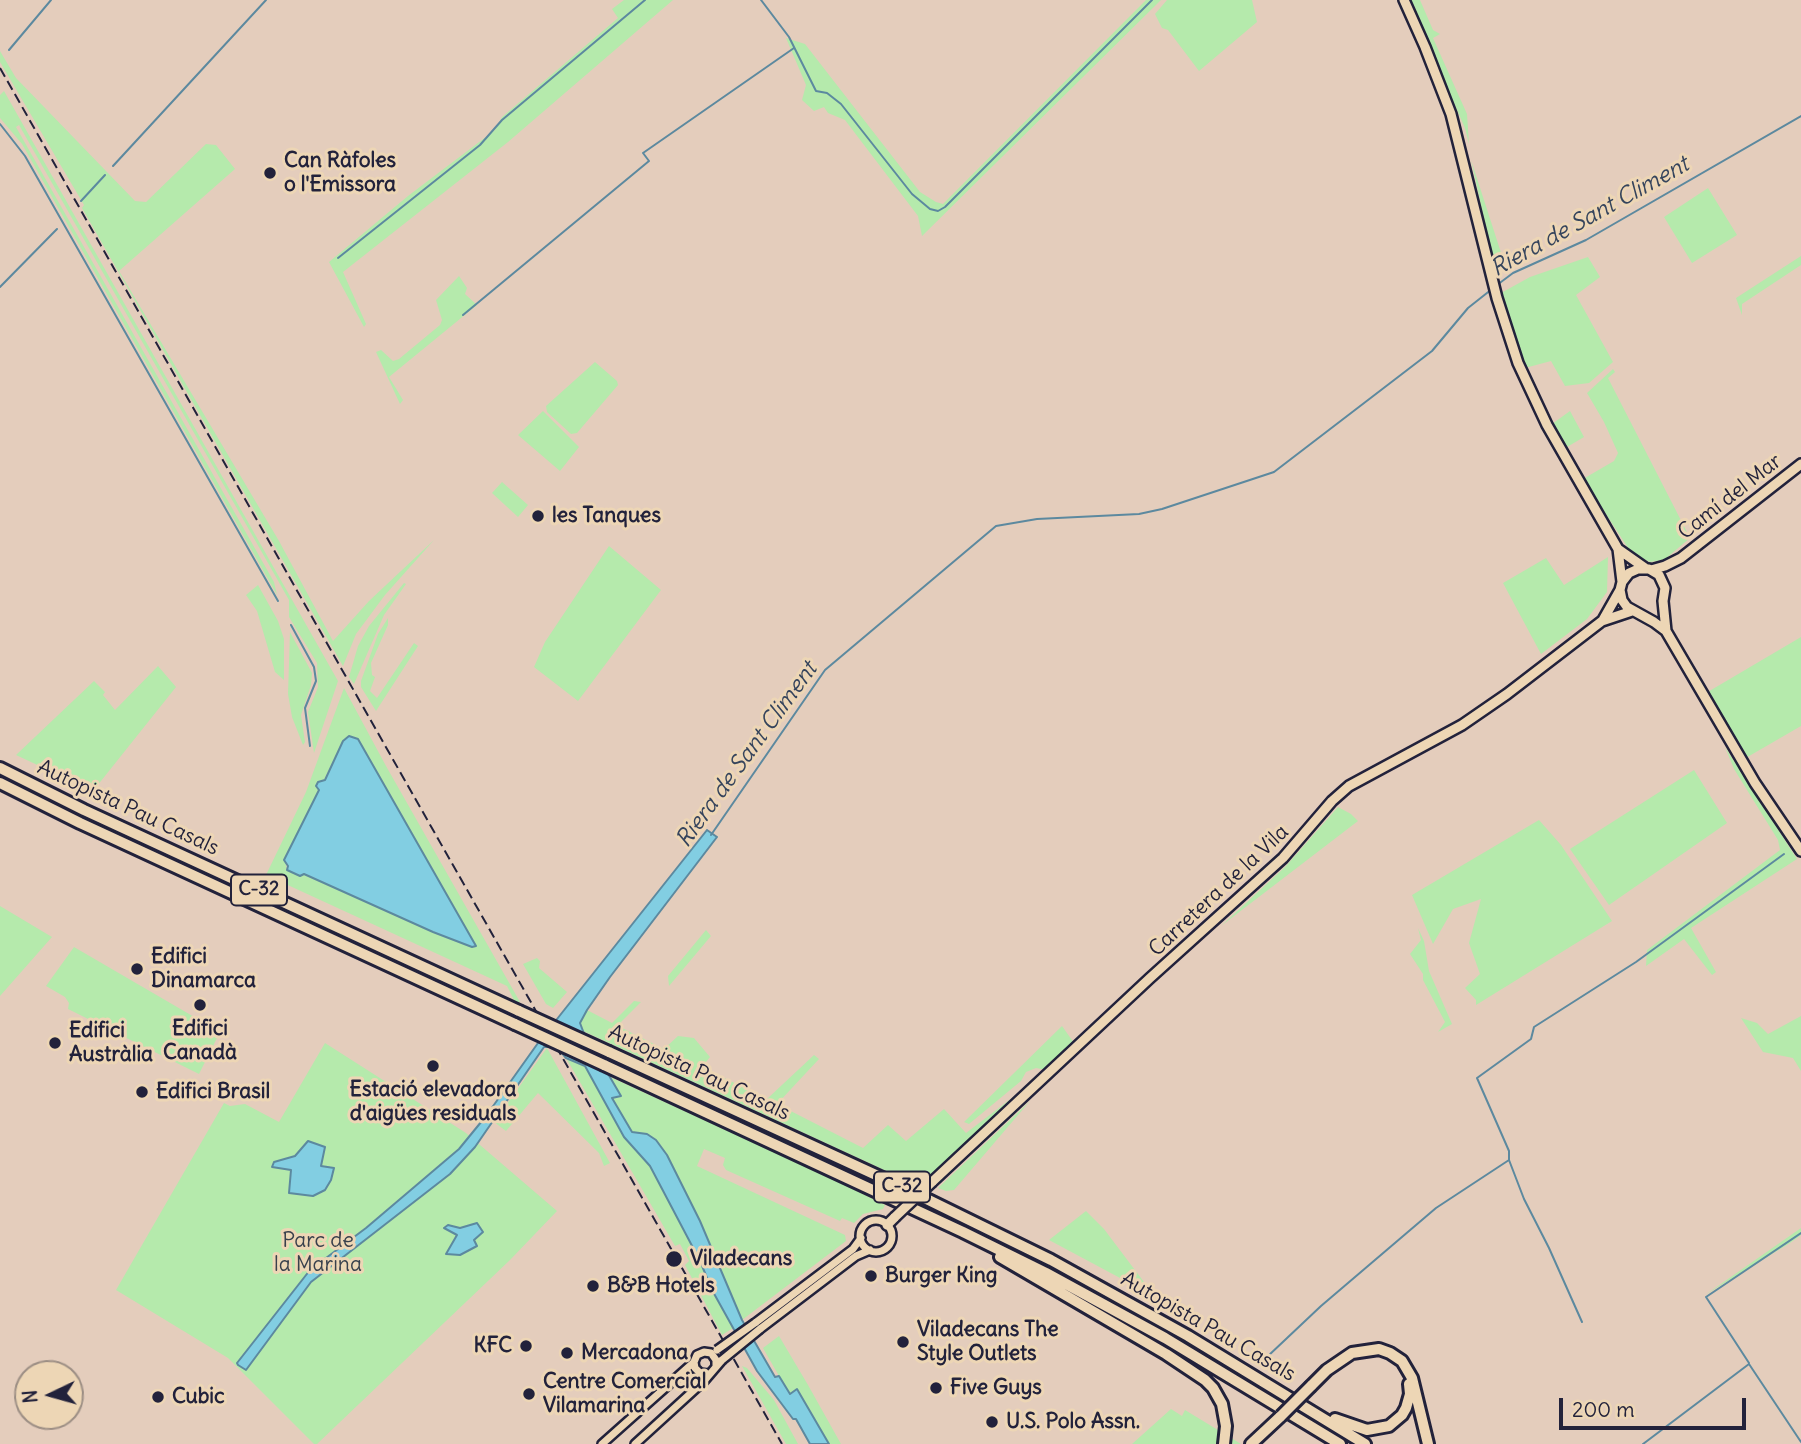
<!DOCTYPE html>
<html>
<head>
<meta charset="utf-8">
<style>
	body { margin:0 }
	#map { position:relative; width:1801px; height:1444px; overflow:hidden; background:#e4cdbc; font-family:Delius,sans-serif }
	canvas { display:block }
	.north { position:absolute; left:14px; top:1360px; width:70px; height:70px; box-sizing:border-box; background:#edd6b5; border:2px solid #9c8e84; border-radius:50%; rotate:265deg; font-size:19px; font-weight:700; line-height:28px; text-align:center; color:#22223b }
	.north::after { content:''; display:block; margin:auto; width:24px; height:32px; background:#22223b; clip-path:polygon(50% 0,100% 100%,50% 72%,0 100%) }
	.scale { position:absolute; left:1559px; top:1398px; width:187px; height:32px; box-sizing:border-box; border:4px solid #22223b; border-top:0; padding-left:9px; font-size:21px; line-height:24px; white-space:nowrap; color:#22223b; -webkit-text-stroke:5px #edd6b5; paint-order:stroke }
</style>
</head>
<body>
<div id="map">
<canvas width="1801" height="1444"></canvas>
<div class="north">N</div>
<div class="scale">200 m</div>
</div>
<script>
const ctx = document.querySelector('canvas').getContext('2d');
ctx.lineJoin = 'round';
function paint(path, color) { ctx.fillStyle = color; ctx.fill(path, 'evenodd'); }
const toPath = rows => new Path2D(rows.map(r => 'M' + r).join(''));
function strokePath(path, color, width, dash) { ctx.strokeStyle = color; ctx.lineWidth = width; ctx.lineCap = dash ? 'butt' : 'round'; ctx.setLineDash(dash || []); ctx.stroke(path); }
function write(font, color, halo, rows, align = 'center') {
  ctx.font = font + ' Delius,sans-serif'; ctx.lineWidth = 6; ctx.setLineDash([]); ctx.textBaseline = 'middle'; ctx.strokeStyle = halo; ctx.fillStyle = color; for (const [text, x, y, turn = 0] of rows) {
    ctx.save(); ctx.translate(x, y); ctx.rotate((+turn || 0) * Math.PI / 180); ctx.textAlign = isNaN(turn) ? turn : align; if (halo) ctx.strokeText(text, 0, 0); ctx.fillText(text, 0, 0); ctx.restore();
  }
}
paint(toPath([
	[624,0,673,0,508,142,343,272,366,324,364,327,329,262,408,196,495,130,502,117,618,18,612,9],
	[1146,0,1161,0,922,236,918,216,845,120,828,113,824,107,814,111,802,100,806,85,786,38,805,44,920,192,936,202,943,204],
	[1167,0,1252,0,1257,22,1199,71,1168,30,1162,28,1155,14],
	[1408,0,1420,0,1433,30,1440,34,1433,38,1467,114,1469,144,1465,128],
	[0,51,16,78,135,201,146,202,206,144,216,145,235,169,119,271,279,541,333,641,369,601,434,540,385,595,356,634,343,666,82,208,84,205,0,62],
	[4,91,338,681,314,753,308,712,318,687,317,663,289,617,289,600,19,125,16,127,274,582,277,595,22,144,0,118,0,95],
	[1471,160,1505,265,1496,273],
	[1708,188,1737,235,1692,263,1664,217],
	[1801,256,1801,265,1742,304,1742,315,1736,298],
	[1588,257,1600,277,1576,295,1613,362,1589,383,1565,386,1551,361,1525,368,1501,293,1530,277],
	[459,276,467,288,465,294,477,305,389,377,403,400,400,404,376,352,381,350,393,361,399,359,440,325,442,320,436,300],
	[595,362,617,381,618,385,577,433,571,434,547,412,546,406],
	[1613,369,1615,372,1608,378,1690,538,1664,560,1650,562,1632,554,1583,479,1614,461,1618,453,1604,422,1587,393],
	[543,411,579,447,560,471,518,435],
	[1570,411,1584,437,1567,447,1552,424],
	[502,482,528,505,518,517,492,493],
	[609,546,661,590,578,701,534,667,545,642],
	[1608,557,1607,592,1587,619,1541,654,1503,583,1546,558,1564,585],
	[404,583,406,584,384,615,354,684,349,677,358,646,369,626],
	[258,585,278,621,284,639,284,680,275,672,257,611,246,595],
	[388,618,388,625,371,663,372,675,375,677,370,691,377,698,414,643,418,646,376,711,361,687,361,681,378,634],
	[290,632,312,673,311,685,301,715,305,742,303,745,292,717,288,694],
	[1801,637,1801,726,1744,759,1706,693],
	[158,666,176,687,93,791,16,755,94,681,105,692,103,695,115,710],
	[344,688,386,766,520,1002,515,1002,507,986,266,875,306,792],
	[349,736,358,739,476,946,433,932,303,874,300,876,287,870,285,860,343,741],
	[1725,747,1797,859,1691,928,1716,972,1712,975,1684,939,1646,966,1647,950,1780,850,1778,840,1734,769],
	[1694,770,1727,823,1609,905,1570,849],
	[1338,807,1351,814,1358,821,1221,926,1285,867],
	[1539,820,1561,845,1612,921,1476,1005,1476,1000,1465,988,1480,974,1469,943,1481,899,1453,909,1433,944,1412,895],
	[0,906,52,937,0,996],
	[1418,928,1424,941,1429,971,1452,1024,1438,1032,1445,1022,1423,980,1423,974,1410,954,1421,940],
	[706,930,711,936,669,986,668,976],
	[74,947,220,1032,199,1074,68,1009,69,1003,65,997,46,986],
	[537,958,540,961,539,968,567,992,553,1008,546,1004,523,964],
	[634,1001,641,1002,621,1022,622,1028,664,1049,678,1036,694,1038,710,1057,702,1067,767,1099,814,1055,819,1059,777,1104,863,1148,888,1125,906,1141,944,1109,966,1133,1029,1085,921,1187,583,1031,580,1023,587,1010,612,1023],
	[1801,1016,1801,1071,1793,1058,1763,1052,1741,1018,1757,1023,1768,1034],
	[1062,1026,1074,1043,1046,1070,1036,1068,1026,1072,1021,1081,969,1124,964,1122],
	[325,1043,466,1133,557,1211,510,1260,317,1444,314,1444,228,1358,116,1290,224,1103,230,1106,245,1104,279,1122],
	[547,1048,610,1163,604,1166,599,1153,538,1093,506,1131,494,1122],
	[566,1058,585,1066,624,1137,650,1159,680,1214,712,1290,733,1328,722,1335,685,1265,689,1261,680,1244,675,1246],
	[608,1076,837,1181,885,1205,883,1209,863,1214,854,1223,842,1218,840,1221,726,1170,723,1165,725,1158,704,1149,697,1166,845,1235,846,1241,742,1320,700,1221,667,1155,656,1140,647,1134,632,1132,612,1098,620,1096],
	[1030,1101,954,1190,946,1191,938,1188],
	[1086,1211,1104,1229,1150,1290,1150,1294,1049,1240],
	[1801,1228,1801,1235,1790,1243,1705,1295],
	[779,1336,808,1385,841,1444,829,1444,799,1392,791,1397,763,1348],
	[742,1366,747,1368,774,1400,798,1444,786,1444],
	[1171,1409,1182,1416,1185,1410,1241,1444,1132,1444]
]), '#b5eaac');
const water = toPath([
	[349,736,358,739,476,946,472,947,433,932,304,874,300,876,287,870,288,866,284,860,319,790,316,786,318,782,325,780,343,741,349,736],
	[707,830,717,837,610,977,587,1010,580,1023,583,1031,621,1096,612,1098,632,1132,647,1134,656,1140,667,1155,700,1221,742,1320,775,1377,779,1376,790,1394,797,1389,829,1444,810,1444,796,1419,793,1419,757,1371,712,1290,700,1261,650,1166,624,1137,585,1066,566,1058,557,1047,544,1047,475,1147,450,1174,311,1282,246,1370,238,1365,237,1363,310,1270,366,1228,459,1149,486,1116,538,1043,707,830],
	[308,1141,325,1147,321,1166,334,1168,331,1180,325,1190,313,1196,289,1193,291,1170,272,1167,274,1162,295,1156,308,1141],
	[477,1223,483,1232,474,1240,477,1246,460,1255,446,1254,457,1235,444,1228,448,1225,460,1228,477,1223]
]);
paint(water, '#82cee2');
strokePath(water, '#5c899f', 2);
strokePath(toPath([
	[761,0,789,37,816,91,827,93,841,104,912,194,930,209,938,211,945,207,1152,0],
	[9,50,51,0],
	[0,124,25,156,278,601],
	[113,166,266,0],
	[81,201,105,175],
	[338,258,480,145,502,120,645,0],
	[1497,285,1513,273,1586,240,1801,116],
	[0,287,57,229],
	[463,315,649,161,643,153,794,48],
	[291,625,314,667,316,681,305,708,310,746],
	[711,835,825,670,996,526,1037,519,1139,514,1162,509,1274,472,1432,351,1468,308,1492,289],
	[1509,1160,1524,1199,1549,1248,1582,1322],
	[1268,1356,1321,1306,1436,1208,1509,1160,1509,1151,1477,1078,1531,1039,1534,1027,1636,962,1784,854],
	[1749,1363,1706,1297,1801,1233],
	[1643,1444,1749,1364,1801,1442]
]), '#5c899f', 2);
const minor = toPath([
	'860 1236a16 16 0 1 1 32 0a16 16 0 1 1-32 0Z',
	[755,1323,853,1249,861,1238],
	[760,1329,856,1256,870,1250],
	[708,1374,700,1373,695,1368,694,1362,697,1355,704,1352,711,1353,716,1360,716,1366],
	[602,1444,694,1362],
	[635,1444,704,1381,722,1360]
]);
const major = toPath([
	[1404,0,1425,47,1451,114,1497,298,1518,363,1547,425,1618,549,1622,582,1620,590,1603,620],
	[1618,549,1645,568],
	[1651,570,1665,566,1681,558,1801,464],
	[1622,582,1629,573,1638,569,1649,569,1659,575,1665,588,1663,601,1666,631],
	[1620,590,1622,600,1627,607,1654,622,1666,631,1755,783,1801,851],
	[932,1182,1150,978,1283,858,1332,801,1349,786,1462,725,1507,694,1602,621,1632,611],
	[887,1225,895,1217]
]);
const highway = toPath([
	[0,768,84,810,519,1011],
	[0,783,80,823,515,1024],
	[609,1052,902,1187,1051,1260,1188,1336,1365,1444],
	[604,1065,963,1232,1046,1273,1165,1338,1340,1444],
	[1000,1257,1166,1354,1205,1380,1213,1388,1222,1404,1226,1426,1224,1444],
	[1311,1386,1327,1370,1352,1353,1379,1349,1390,1353,1402,1361,1412,1378,1428,1444],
	[1335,1419,1367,1430,1389,1426,1402,1415,1406,1408,1410,1394,1409,1384],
	[1251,1444,1281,1416]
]);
strokePath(minor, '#22223b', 12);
strokePath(major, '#22223b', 14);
strokePath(highway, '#22223b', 16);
strokePath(minor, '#edd6b5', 7);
strokePath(major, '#edd6b5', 9);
strokePath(highway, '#edd6b5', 10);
strokePath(toPath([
	[0,68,782,1444]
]), '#22223b', 2, [10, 5]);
const minorBridge = toPath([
	[717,1350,755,1323],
	[722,1360,760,1329]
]);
const majorBridge = toPath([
	[895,1217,932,1182]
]);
const highwayBridge = toPath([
	[519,1011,609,1052],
	[515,1024,604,1065],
	[1281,1416,1311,1386]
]);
strokePath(minorBridge, '#22223b', 12, []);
strokePath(majorBridge, '#22223b', 14, []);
strokePath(highwayBridge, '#22223b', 16, []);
strokePath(minorBridge, '#edd6b5', 7);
strokePath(majorBridge, '#edd6b5', 9);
strokePath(highwayBridge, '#edd6b5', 10);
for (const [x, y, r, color] of [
	[270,173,7,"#22223b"],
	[538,516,7,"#22223b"],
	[137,969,7,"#22223b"],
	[200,1005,7,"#22223b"],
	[55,1043,7,"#22223b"],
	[433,1066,7,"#22223b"],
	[142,1092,7,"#22223b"],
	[674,1259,9,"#22223b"],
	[871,1276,7,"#22223b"],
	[593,1286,7,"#22223b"],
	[903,1342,7,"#22223b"],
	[526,1346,7,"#22223b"],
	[567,1353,7,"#22223b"],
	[936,1388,7,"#22223b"],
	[529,1394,7,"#22223b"],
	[158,1397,7,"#22223b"],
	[992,1422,7,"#22223b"]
]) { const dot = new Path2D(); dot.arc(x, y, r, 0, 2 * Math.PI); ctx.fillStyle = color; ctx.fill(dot); strokePath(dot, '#edd6b5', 2.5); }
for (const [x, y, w] of [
	[259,890,56],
	[902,1187,56]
]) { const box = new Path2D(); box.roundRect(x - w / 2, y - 15.5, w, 31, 5); ctx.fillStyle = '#edd6b5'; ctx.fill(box); strokePath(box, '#22223b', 2); }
write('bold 19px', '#22223b', null, [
	["C-32",259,890],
	["C-32",902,1187]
]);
write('bold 21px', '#22223b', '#edd6b5', [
	["Can Ràfoles",284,161],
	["o l'Emissora",284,185],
	["les Tanques",552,516],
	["Edifici",151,957],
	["Dinamarca",151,981],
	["Edifici",200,1029,"center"],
	["Canadà",200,1053,"center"],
	["Edifici",69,1031],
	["Austràlia",69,1055],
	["Estació elevadora",433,1090,"center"],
	["d'aigües residuals",433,1114,"center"],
	["Edifici Brasil",156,1092],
	["Viladecans",690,1259],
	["Burger King",885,1276],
	["B&B Hotels",607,1286],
	["Viladecans The",917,1330],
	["Style Outlets",917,1354],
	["KFC",512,1346,"right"],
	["Mercadona",581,1353],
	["Centre Comercial",543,1382],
	["Vilamarina",543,1406],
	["Five Guys",950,1388],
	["Cubic",172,1397],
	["U.S. Polo Assn.",1006,1422]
], 'left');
write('21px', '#22223b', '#edd6b5', [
	["Camí del Mar",1730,497,-38],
	["Autopista Pau Casals",128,808,25],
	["Carretera de la Vila",1219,891,-43],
	["Autopista Pau Casals",699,1073,25],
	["Autopista Pau Casals",1208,1327,30]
]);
write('21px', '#38404c', '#edd6b5', [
	["Parc de",318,1241],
	["la Marina",318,1265]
]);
write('italic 23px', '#35445c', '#edd6b5', [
	["Riera de Sant Climent",1590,217,-29],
	["Riera de Sant Climent",747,755,-54]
]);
</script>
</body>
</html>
